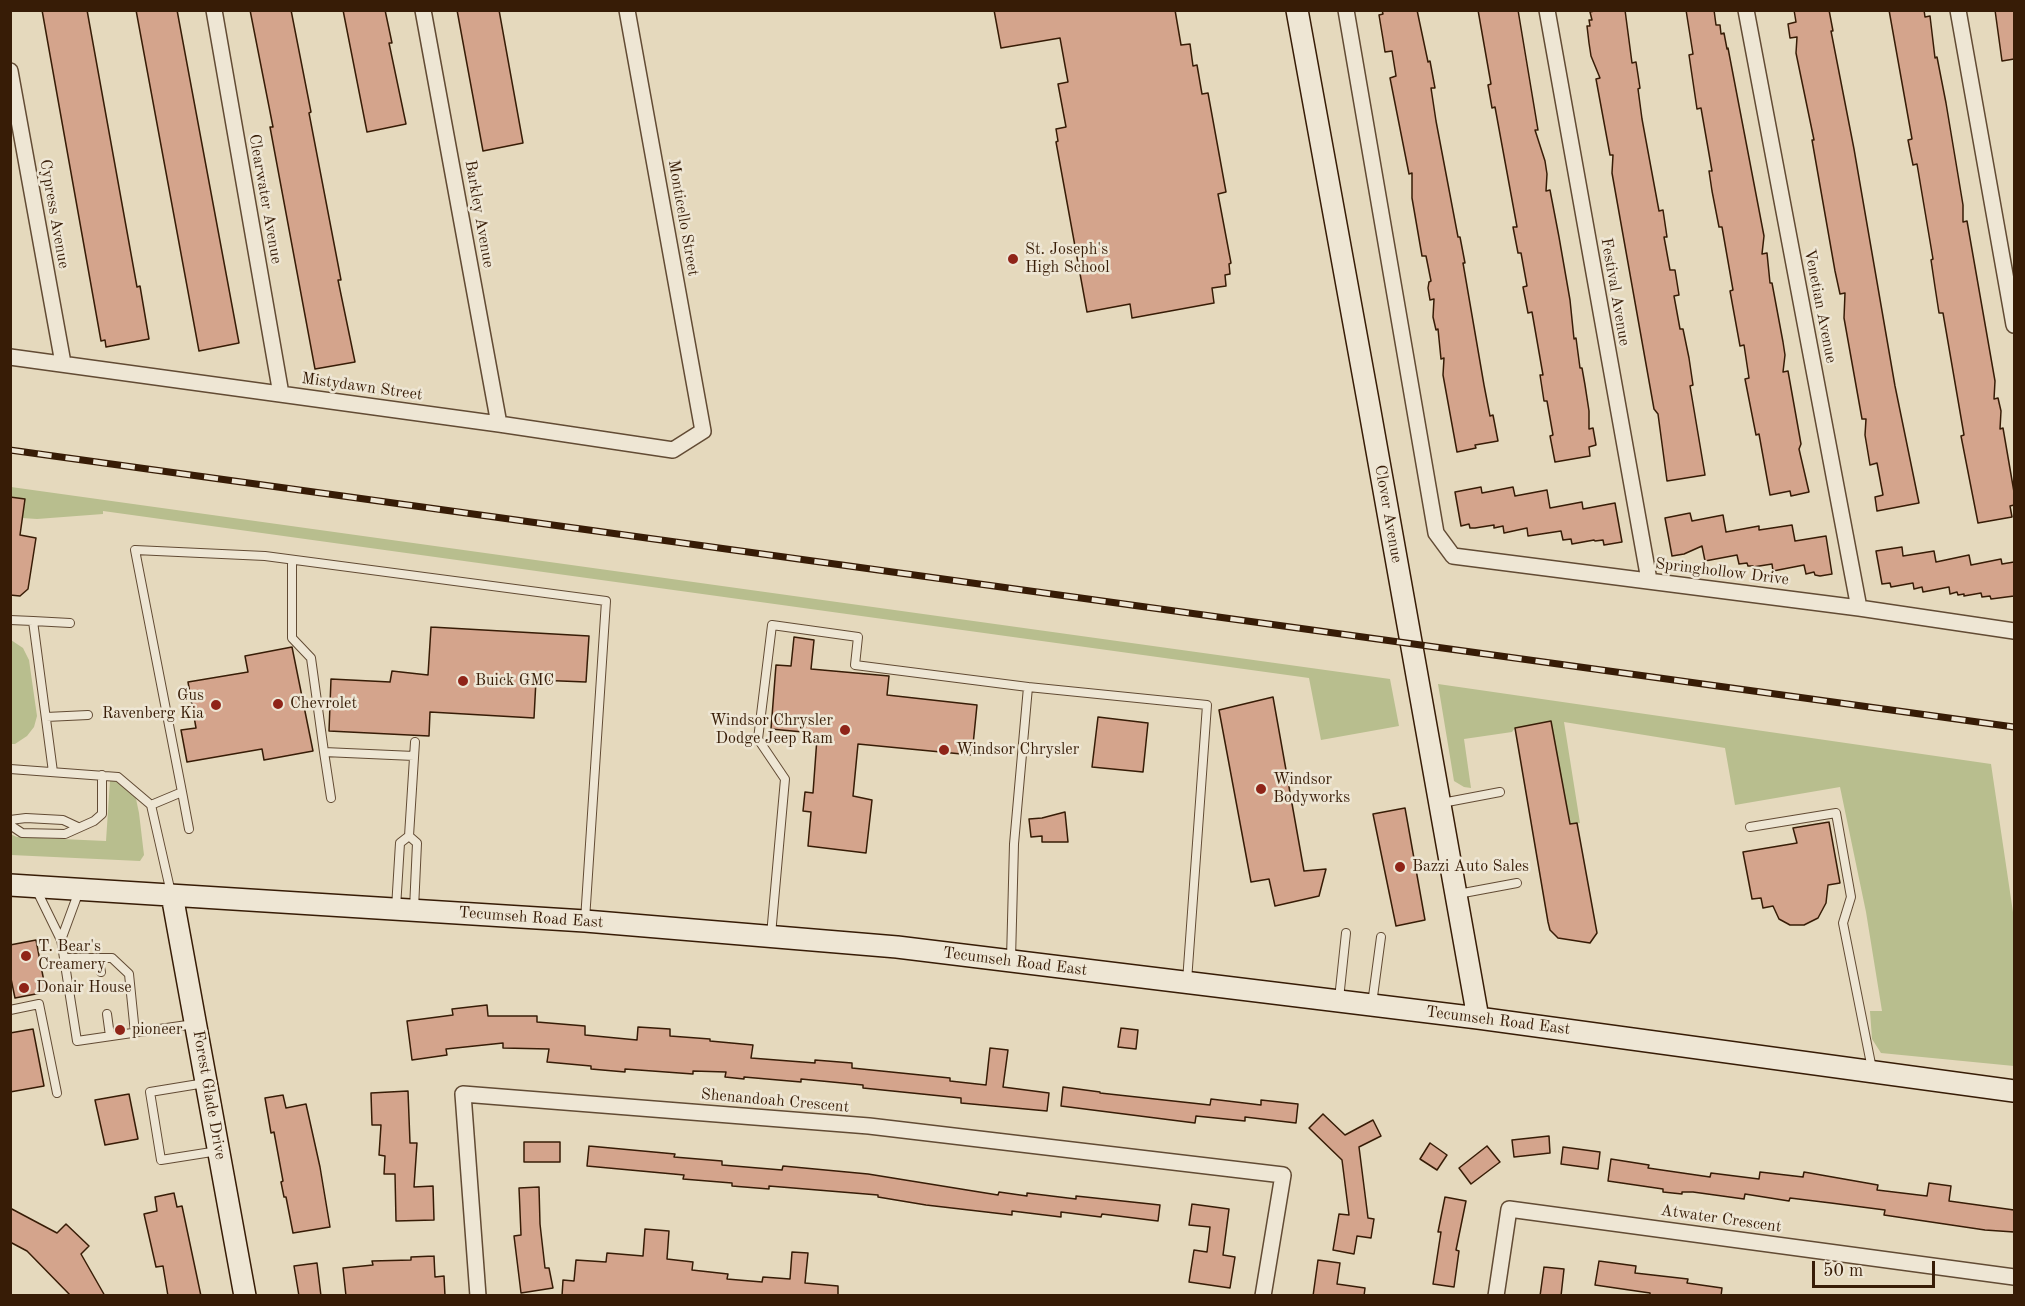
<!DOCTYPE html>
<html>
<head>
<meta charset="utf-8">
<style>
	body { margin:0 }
	#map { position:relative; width:2025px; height:1306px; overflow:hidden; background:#e5d9bd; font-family:"Old Standard TT",serif }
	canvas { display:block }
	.frame { position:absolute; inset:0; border:12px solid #371c06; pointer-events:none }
	.scale { position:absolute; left:1812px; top:1261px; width:123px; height:27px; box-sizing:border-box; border:3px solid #371c06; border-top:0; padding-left:8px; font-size:18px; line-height:21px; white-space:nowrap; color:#371c06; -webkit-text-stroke:4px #eee6d4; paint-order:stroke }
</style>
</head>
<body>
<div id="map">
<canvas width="2025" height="1306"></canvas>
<div class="frame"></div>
<div class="scale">50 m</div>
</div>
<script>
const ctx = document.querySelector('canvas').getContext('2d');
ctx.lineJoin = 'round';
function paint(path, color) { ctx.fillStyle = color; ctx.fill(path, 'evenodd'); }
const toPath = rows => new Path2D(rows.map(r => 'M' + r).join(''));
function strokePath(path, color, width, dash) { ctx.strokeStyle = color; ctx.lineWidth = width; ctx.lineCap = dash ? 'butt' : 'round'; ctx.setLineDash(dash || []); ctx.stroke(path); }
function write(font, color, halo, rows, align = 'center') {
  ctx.font = font + ' "Old Standard TT",serif'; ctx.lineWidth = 5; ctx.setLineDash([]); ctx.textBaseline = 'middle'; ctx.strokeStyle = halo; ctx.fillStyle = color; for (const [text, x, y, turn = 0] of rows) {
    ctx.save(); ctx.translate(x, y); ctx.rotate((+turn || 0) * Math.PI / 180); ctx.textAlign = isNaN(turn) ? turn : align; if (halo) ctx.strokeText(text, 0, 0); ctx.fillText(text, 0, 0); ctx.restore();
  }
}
paint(toPath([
	[11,487,1390,679,1399,726,1321,740,1309,678,103,511,103,514,37,519,22,518,11,497],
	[11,640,23,648,29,660,37,716,34,727,27,736,15,744,10,744],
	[1438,684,1991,764,2014,919,2014,1066,1881,1053,1872,1039,1870,1011,1882,1011,1866,912,1840,787,1735,805,1725,748,1564,722,1580,823,1533,831,1531,814,1567,807,1551,722,1515,728,1512,732,1464,739,1471,788,1464,787,1454,781],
	[110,781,123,781,135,794,139,813,144,855,140,861,11,855,10,834,17,837,106,841]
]), '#b8be8e');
const building = toPath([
	[42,10,87,10,137,287,140,286,149,339,106,347,105,340,101,341,42,10],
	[136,10,177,10,239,343,199,351,136,10],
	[250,10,291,10,311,112,309,113,341,280,338,280,355,362,315,369,270,127,273,127,250,10],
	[343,10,385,10,392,43,389,43,406,124,367,132,343,10],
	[457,10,499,10,523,143,483,151,457,10],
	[994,10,1175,10,1181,45,1190,44,1193,66,1197,65,1202,94,1208,93,1226,192,1218,194,1231,263,1229,264,1230,274,1225,275,1226,286,1212,288,1214,303,1132,318,1130,304,1087,312,1056,142,1058,141,1056,129,1066,127,1058,84,1068,82,1060,38,1001,48,994,10],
	[1382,10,1417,10,1428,62,1430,61,1435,88,1431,88,1436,121,1458,237,1460,237,1465,263,1463,263,1484,385,1490,416,1493,415,1498,441,1475,445,1476,448,1457,452,1443,375,1444,358,1441,359,1438,329,1436,330,1433,317,1434,299,1430,300,1428,288,1429,282,1431,281,1426,256,1422,256,1412,198,1412,173,1409,174,1390,78,1396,76,1392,51,1385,52,1383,39,1379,15,1383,14,1382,10],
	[1478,10,1518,10,1538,130,1535,130,1545,161,1547,174,1546,191,1550,190,1559,237,1570,300,1574,339,1576,338,1580,368,1582,368,1585,385,1589,411,1589,429,1593,428,1596,445,1589,447,1590,456,1555,462,1550,436,1553,435,1547,401,1544,401,1540,375,1543,375,1532,312,1528,313,1523,287,1527,286,1521,253,1518,253,1513,227,1517,227,1495,107,1492,108,1488,85,1491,84,1478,10],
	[1599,10,1625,10,1632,63,1636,62,1640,88,1638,89,1642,119,1659,211,1663,210,1667,237,1664,237,1670,270,1675,270,1679,295,1674,296,1680,329,1683,329,1689,358,1693,385,1690,386,1705,475,1667,481,1658,414,1654,409,1612,173,1613,155,1610,155,1596,79,1600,78,1591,56,1589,43,1587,26,1590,26,1589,20,1592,20,1590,12,1599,10],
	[1686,10,1714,10,1716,25,1720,25,1721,34,1724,33,1727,49,1728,48,1764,236,1762,254,1767,253,1770,283,1772,283,1783,342,1785,355,1783,372,1788,371,1801,444,1799,449,1809,492,1791,496,1790,491,1770,495,1759,434,1756,435,1745,379,1749,378,1744,345,1740,346,1730,291,1733,290,1722,227,1719,227,1712,191,1709,171,1712,171,1701,108,1697,109,1689,55,1693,54,1686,10],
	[1794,10,1829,10,1833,31,1831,31,1854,149,1895,386,1919,503,1877,511,1875,497,1883,495,1877,463,1870,465,1865,435,1866,419,1862,419,1844,318,1845,293,1840,294,1835,271,1812,140,1814,140,1796,53,1797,37,1790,38,1788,24,1796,22,1794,10],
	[1889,10,1924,10,1925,17,1930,16,1935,58,1937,57,1946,103,1963,205,1963,222,1967,221,1995,381,1994,399,1998,398,2001,411,2000,429,2003,428,2014,492,2014,505,2010,506,2012,517,1978,523,1961,436,1964,435,1943,313,1939,313,1935,287,1931,260,1933,259,1917,164,1913,165,1908,140,1912,139,1889,10],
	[1995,10,2014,10,2014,59,2002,61,1995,10],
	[1481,487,1482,493,1513,487,1515,496,1547,490,1550,508,1582,502,1583,509,1615,503,1622,542,1604,545,1603,540,1595,541,1594,540,1572,544,1571,539,1563,540,1561,531,1528,536,1527,528,1504,533,1503,526,1494,528,1494,525,1475,528,1470,528,1469,524,1461,526,1455,492,1481,487],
	[10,497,25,499,20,535,36,538,28,589,20,596,10,595,10,497],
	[1690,513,1692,521,1723,515,1726,532,1759,526,1759,530,1792,525,1795,541,1826,536,1832,574,1820,576,1815,575,1814,572,1806,574,1804,565,1773,571,1772,564,1753,567,1753,566,1748,566,1747,563,1739,564,1737,555,1705,561,1702,546,1684,554,1672,556,1665,518,1690,513],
	[1902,547,1903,556,1934,551,1936,562,1969,555,1971,565,2001,559,2002,564,2014,562,2014,596,1991,599,1990,596,1982,597,1981,593,1964,596,1964,594,1958,595,1957,592,1950,594,1949,587,1923,592,1922,587,1914,589,1913,583,1891,587,1890,583,1882,584,1876,551,1902,547],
	[431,627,589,636,586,682,536,680,534,718,430,712,429,736,329,731,331,679,390,682,392,671,428,675,431,627],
	[794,637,814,640,811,669,889,676,887,695,977,705,972,755,858,744,853,796,872,800,866,853,808,846,811,812,803,811,805,792,813,793,817,738,803,737,803,732,771,729,776,665,791,666,794,637],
	[292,647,313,751,264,760,262,749,187,762,181,730,196,728,188,682,248,672,245,656,292,647],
	[1273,697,1304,871,1326,869,1319,896,1275,906,1269,879,1251,882,1219,710,1273,697],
	[1098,717,1148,723,1143,772,1092,767,1098,717],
	[1551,721,1570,824,1577,823,1597,933,1590,943,1558,938,1550,930,1548,922,1515,728,1551,721],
	[1405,808,1425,920,1396,926,1373,814,1405,808],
	[1065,812,1068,842,1042,842,1042,836,1031,837,1029,819,1042,818,1065,812],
	[1829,822,1840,883,1828,885,1826,903,1818,918,1804,925,1790,925,1779,919,1773,906,1763,908,1761,898,1752,899,1743,852,1797,843,1793,828,1829,822],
	[36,940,46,992,15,998,10,974,10,945,36,940],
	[487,1005,488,1016,537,1016,537,1022,585,1026,585,1035,637,1040,638,1027,670,1029,670,1036,710,1039,710,1041,753,1045,751,1058,815,1063,815,1060,852,1063,852,1068,950,1078,950,1081,986,1085,990,1048,1008,1050,1003,1087,1049,1093,1047,1111,961,1103,961,1098,863,1088,863,1085,801,1079,801,1082,744,1077,744,1079,725,1077,726,1072,693,1071,693,1074,625,1069,625,1072,591,1069,591,1066,547,1062,549,1049,503,1048,503,1043,446,1049,447,1055,412,1060,407,1021,453,1015,452,1009,487,1005],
	[1121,1028,1138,1030,1136,1049,1118,1047,1121,1028],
	[33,1029,44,1086,10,1092,10,1033,33,1029],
	[1063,1087,1100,1092,1100,1093,1210,1105,1211,1099,1261,1105,1261,1100,1298,1104,1296,1123,1245,1117,1245,1121,1196,1116,1195,1123,1061,1106,1063,1087],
	[408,1091,410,1143,417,1143,414,1187,433,1186,434,1220,396,1221,395,1174,384,1174,385,1156,379,1155,381,1125,372,1125,371,1093,408,1091],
	[129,1094,138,1139,105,1145,95,1100,129,1094],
	[283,1095,286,1108,306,1104,320,1167,330,1227,293,1233,286,1197,284,1197,281,1182,283,1181,274,1132,271,1133,265,1098,283,1095],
	[1323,1114,1345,1135,1373,1120,1381,1136,1359,1147,1368,1218,1374,1219,1371,1238,1357,1236,1354,1254,1333,1250,1339,1214,1349,1215,1342,1160,1309,1128,1323,1114],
	[1549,1136,1550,1153,1514,1157,1512,1140,1549,1136],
	[524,1142,560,1142,560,1162,524,1162,524,1142],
	[1430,1143,1447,1155,1437,1170,1420,1159,1430,1143],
	[589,1146,675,1154,674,1157,722,1161,722,1165,782,1170,783,1166,868,1174,998,1195,999,1192,1027,1196,1027,1193,1076,1199,1076,1196,1160,1205,1158,1221,1102,1214,1101,1217,1061,1212,1061,1217,1012,1211,1012,1215,926,1205,878,1197,878,1195,769,1186,769,1189,732,1186,732,1183,683,1179,684,1175,587,1166,589,1146],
	[1487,1146,1500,1162,1471,1184,1459,1168,1487,1146],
	[1563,1147,1600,1152,1598,1169,1561,1164,1563,1147],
	[1611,1159,1649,1165,1648,1168,1710,1177,1711,1173,1759,1179,1760,1172,1803,1177,1804,1172,1878,1185,1877,1190,1927,1196,1929,1183,1951,1186,1949,1201,2014,1210,2014,1232,1985,1230,1884,1215,1885,1210,1831,1203,1790,1198,1789,1201,1745,1194,1744,1199,1693,1192,1682,1192,1682,1194,1663,1192,1663,1189,1608,1181,1611,1159],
	[539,1187,540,1224,545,1268,549,1268,553,1288,521,1293,514,1236,521,1235,519,1188,539,1187],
	[174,1193,177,1207,182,1206,201,1296,168,1296,163,1266,156,1267,144,1214,157,1211,155,1197,174,1193],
	[1445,1197,1466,1201,1456,1250,1459,1251,1454,1287,1433,1284,1441,1232,1438,1232,1445,1197],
	[1192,1204,1229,1209,1223,1255,1235,1257,1230,1288,1189,1282,1194,1250,1207,1252,1210,1227,1189,1225,1192,1204],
	[10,1208,57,1233,66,1224,89,1246,81,1254,105,1296,71,1296,27,1251,10,1242,10,1208],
	[645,1229,669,1231,667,1259,693,1262,692,1270,728,1274,727,1279,762,1282,763,1277,790,1279,792,1252,808,1253,805,1283,838,1286,838,1296,562,1296,563,1280,574,1281,576,1260,606,1262,607,1253,643,1256,645,1229],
	[434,1256,435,1277,444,1276,445,1296,346,1296,343,1268,373,1265,372,1261,411,1260,411,1257,434,1256],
	[1318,1260,1340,1263,1337,1284,1365,1288,1364,1296,1313,1296,1318,1260],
	[1599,1261,1636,1266,1635,1273,1688,1279,1687,1283,1722,1288,1721,1296,1650,1296,1650,1293,1595,1285,1599,1261],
	[317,1263,321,1296,299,1296,294,1266,317,1263],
	[1544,1267,1564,1269,1561,1296,1540,1296,1544,1267]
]);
paint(building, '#d4a48c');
strokePath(building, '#371c06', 1.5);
const lane = toPath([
	[292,560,292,638,311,658,324,752,414,756],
	[10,620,33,621,53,772],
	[33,621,70,623],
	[1028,687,1207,705,1187,981],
	[46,717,88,715],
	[324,752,331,798],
	[10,769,118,777,151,805,171,893],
	[182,792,189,829],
	[1442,803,1500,792],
	[151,805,182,792,135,550,265,556,606,601,585,920],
	[10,820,26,818,63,820,78,827],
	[10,825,22,833,65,834,94,821,102,814,102,775],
	[1750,827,1836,813,1851,897,1843,923,1872,1069],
	[409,836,415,742],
	[37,891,61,940,79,891],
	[1458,894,1517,883],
	[396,908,400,843,409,836,417,843,414,909],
	[771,935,785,779,758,739,772,625,858,637,855,665,1028,687,1014,844,1011,959],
	[61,939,77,1041,194,1024],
	[64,958,112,958,129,974,135,1033],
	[98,958,101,972],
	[1339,999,1346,933],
	[1372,1004,1381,937],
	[10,1010,39,1004,57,1093],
	[107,1014,110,1036],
	[205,1083,150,1092,161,1160,218,1151]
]);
const street = toPath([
	[214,10,281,394],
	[423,10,499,424],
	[1346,10,1436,533,1453,556,1859,608,2014,631],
	[1547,10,1649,580],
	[1746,10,1859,608],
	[1958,10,2014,325],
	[10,71,63,363],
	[10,357,499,424,673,450,703,431,627,10],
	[478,1296,463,1094,869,1126,1283,1175,1263,1296],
	[1496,1296,1509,1209,2014,1277]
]);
const secondary = toPath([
	[1297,10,1369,406,1478,1018],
	[10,885,585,921,897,947,1478,1018,2014,1091],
	[172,895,245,1296]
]);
strokePath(lane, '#624b34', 10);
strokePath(street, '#624b34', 18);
strokePath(secondary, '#371c06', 24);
strokePath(lane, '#eee6d4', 8);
strokePath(street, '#eee6d4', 15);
strokePath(secondary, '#eee6d4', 21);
const rail = toPath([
	[10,450,2014,727]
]);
strokePath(rail, '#371c06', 7);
strokePath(rail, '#eee6d4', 4.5, [14]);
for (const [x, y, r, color] of [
	[1013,259,6,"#8f2418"],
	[463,681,6,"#8f2418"],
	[278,704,6,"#8f2418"],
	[216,705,6,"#8f2418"],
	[845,730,6,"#8f2418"],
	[944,750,6,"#8f2418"],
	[1261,789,6,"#8f2418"],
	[1400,867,6,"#8f2418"],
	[26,956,6,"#8f2418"],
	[24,988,6,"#8f2418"],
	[120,1030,6,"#8f2418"]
]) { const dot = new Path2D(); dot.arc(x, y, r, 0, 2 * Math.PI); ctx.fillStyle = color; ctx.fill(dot); strokePath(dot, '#eee6d4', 2); }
write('16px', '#371c06', '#eee6d4', [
	["Clearwater Avenue",265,199,80],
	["Cypress Avenue",54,214,80],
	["Barkley Avenue",479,214,80],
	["Monticello Street",683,218,80],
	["Festival Avenue",1615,292,80],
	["Venetian Avenue",1820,306,79],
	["Mistydawn Street",362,387,8],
	["Clover Avenue",1388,514,80],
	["Springhollow Drive",1722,572,7],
	["Tecumseh Road East",531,918,4],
	["Tecumseh Road East",1015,962,7],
	["Tecumseh Road East",1498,1021,7],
	["Forest Glade Drive",209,1095,80],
	["Shenandoah Crescent",775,1101,5],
	["Atwater Crescent",1721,1219,8]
]);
write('16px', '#371c06', '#eee6d4', [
	["St. Joseph's",1025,250],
	["High School",1025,268],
	["Buick GMC",475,681],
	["Gus",204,696,"right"],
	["Ravenberg Kia",204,714,"right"],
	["Chevrolet",290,704],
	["Windsor Chrysler",833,721,"right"],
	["Dodge Jeep Ram",833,739,"right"],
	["Windsor Chrysler",956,750],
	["Windsor",1273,780],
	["Bodyworks",1273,798],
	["Bazzi Auto Sales",1412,867],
	["T. Bear's",38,947],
	["Creamery",38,965],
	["Donair House",36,988],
	["pioneer",132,1030]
], 'left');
</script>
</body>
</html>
